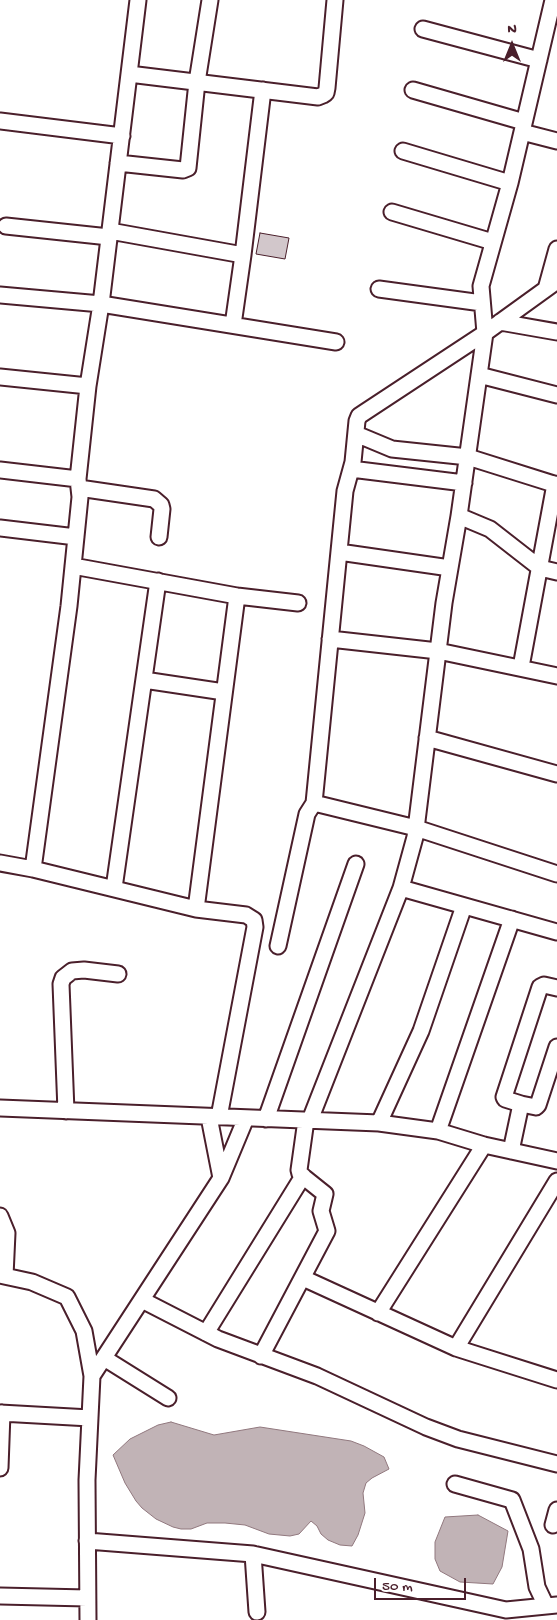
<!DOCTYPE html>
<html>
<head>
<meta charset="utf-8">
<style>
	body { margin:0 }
	#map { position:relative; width:557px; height:1620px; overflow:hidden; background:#fff; font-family:"Gochi Hand",sans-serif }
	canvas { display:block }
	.north { position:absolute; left:487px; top:20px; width:50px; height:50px; -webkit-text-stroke:4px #fff; paint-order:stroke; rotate:0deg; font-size:14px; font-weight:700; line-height:20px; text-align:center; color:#4a1f2b }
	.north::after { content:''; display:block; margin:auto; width:18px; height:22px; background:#4a1f2b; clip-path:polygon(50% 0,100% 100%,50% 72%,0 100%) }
	.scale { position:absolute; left:374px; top:1578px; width:92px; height:22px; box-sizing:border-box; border:2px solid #4a1f2b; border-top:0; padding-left:6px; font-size:15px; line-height:18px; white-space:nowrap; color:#4a1f2b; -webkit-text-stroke:4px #fff; paint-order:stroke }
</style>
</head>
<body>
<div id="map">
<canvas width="557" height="1620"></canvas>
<div class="north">N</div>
<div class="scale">50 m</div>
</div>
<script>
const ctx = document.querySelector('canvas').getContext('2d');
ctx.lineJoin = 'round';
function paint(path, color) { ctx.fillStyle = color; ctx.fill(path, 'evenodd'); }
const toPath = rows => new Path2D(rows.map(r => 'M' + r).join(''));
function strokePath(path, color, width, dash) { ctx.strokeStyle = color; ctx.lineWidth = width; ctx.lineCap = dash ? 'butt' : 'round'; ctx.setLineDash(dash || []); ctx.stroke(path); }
const water = toPath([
	[171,1422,214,1435,260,1427,351,1441,364,1446,384,1457,389,1469,372,1478,366,1483,363,1493,365,1513,358,1535,352,1546,340,1545,328,1540,321,1534,317,1526,311,1521,299,1534,290,1536,269,1534,245,1525,225,1523,207,1523,191,1529,181,1529,173,1527,156,1519,142,1508,136,1501,125,1483,113,1455,130,1439,158,1425,171,1422],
	[478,1515,508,1531,502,1567,493,1584,460,1582,440,1571,435,1559,435,1542,445,1517,478,1515]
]);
paint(water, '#c1b3b6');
strokePath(water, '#91787e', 1);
const building = toPath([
	[260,233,289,238,285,259,256,254,260,233]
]);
paint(building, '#d2c7cb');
strokePath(building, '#4a1f2b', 1);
const minor = toPath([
	[423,29,539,60],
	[129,74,318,97,323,95,326,93,327,88,335,0],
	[413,90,524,122],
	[0,121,122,136],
	[522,132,557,141],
	[403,151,510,183],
	[118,163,183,170,188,168,197,82,210,0],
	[392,212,493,242],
	[6,226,109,237],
	[110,231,243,255],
	[379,289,482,303],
	[546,289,557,249],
	[0,295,101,304,336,342],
	[500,322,557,332],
	[233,325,243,255,263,90],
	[479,375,557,395],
	[0,377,88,386],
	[356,434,392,449,468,457,557,485],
	[351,469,464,483],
	[0,470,78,479],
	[79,488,154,499,161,505,162,509,159,537],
	[459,516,490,529,540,568,557,572],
	[0,528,76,537],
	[339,552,450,568],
	[73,566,237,596,298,603],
	[330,639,438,651,557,676],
	[521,667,555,484],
	[144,680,224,692],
	[427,738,557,774],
	[314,803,416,828,557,874],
	[0,863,33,869,196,909,246,915,254,920,255,927,219,1117],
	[33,869,69,606,80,497,78,479,88,386,101,304,138,0],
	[114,888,158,581],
	[401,888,557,932],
	[196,909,237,596],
	[278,946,307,814,314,803,345,491,353,462,357,421,359,416,365,412,485,333,557,281],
	[521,1104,505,1099,504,1097,540,987,544,985,557,988],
	[0,1108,379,1123,438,1131,484,1145,557,1161],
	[66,1111,61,984,63,978,72,971,84,970,118,974],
	[209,1117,221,1178],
	[266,1119,356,864],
	[310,1120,401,888,415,837,444,603,459,516,485,333,481,286,510,183,553,0],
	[379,1123,421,1031,464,906],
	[438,1131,512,919],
	[511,1151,521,1104,536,1107,538,1105,557,1047],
	[0,1216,7,1233,5,1276],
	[0,1275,32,1282,67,1297,84,1331,92,1376,87,1480,88,1620],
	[303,1278,456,1348,557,1380],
	[142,1300,218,1339,317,1376,426,1427,458,1439,557,1464],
	[378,1313,484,1145],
	[206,1333,303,1176],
	[456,1348,557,1181],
	[261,1356,327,1231,321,1211,325,1194,300,1174,299,1170,306,1120],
	[104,1358,168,1398],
	[92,1376,221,1178,246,1118],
	[0,1413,90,1418],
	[0,1468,2,1413],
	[455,1484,512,1500,531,1549,537,1587,546,1606],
	[553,1525,557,1510],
	[87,1541,253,1554,506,1610,557,1605],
	[253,1554,257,1612],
	[0,1596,87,1598]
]);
strokePath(minor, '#4a1f2b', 19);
strokePath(minor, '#fff', 15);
</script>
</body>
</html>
